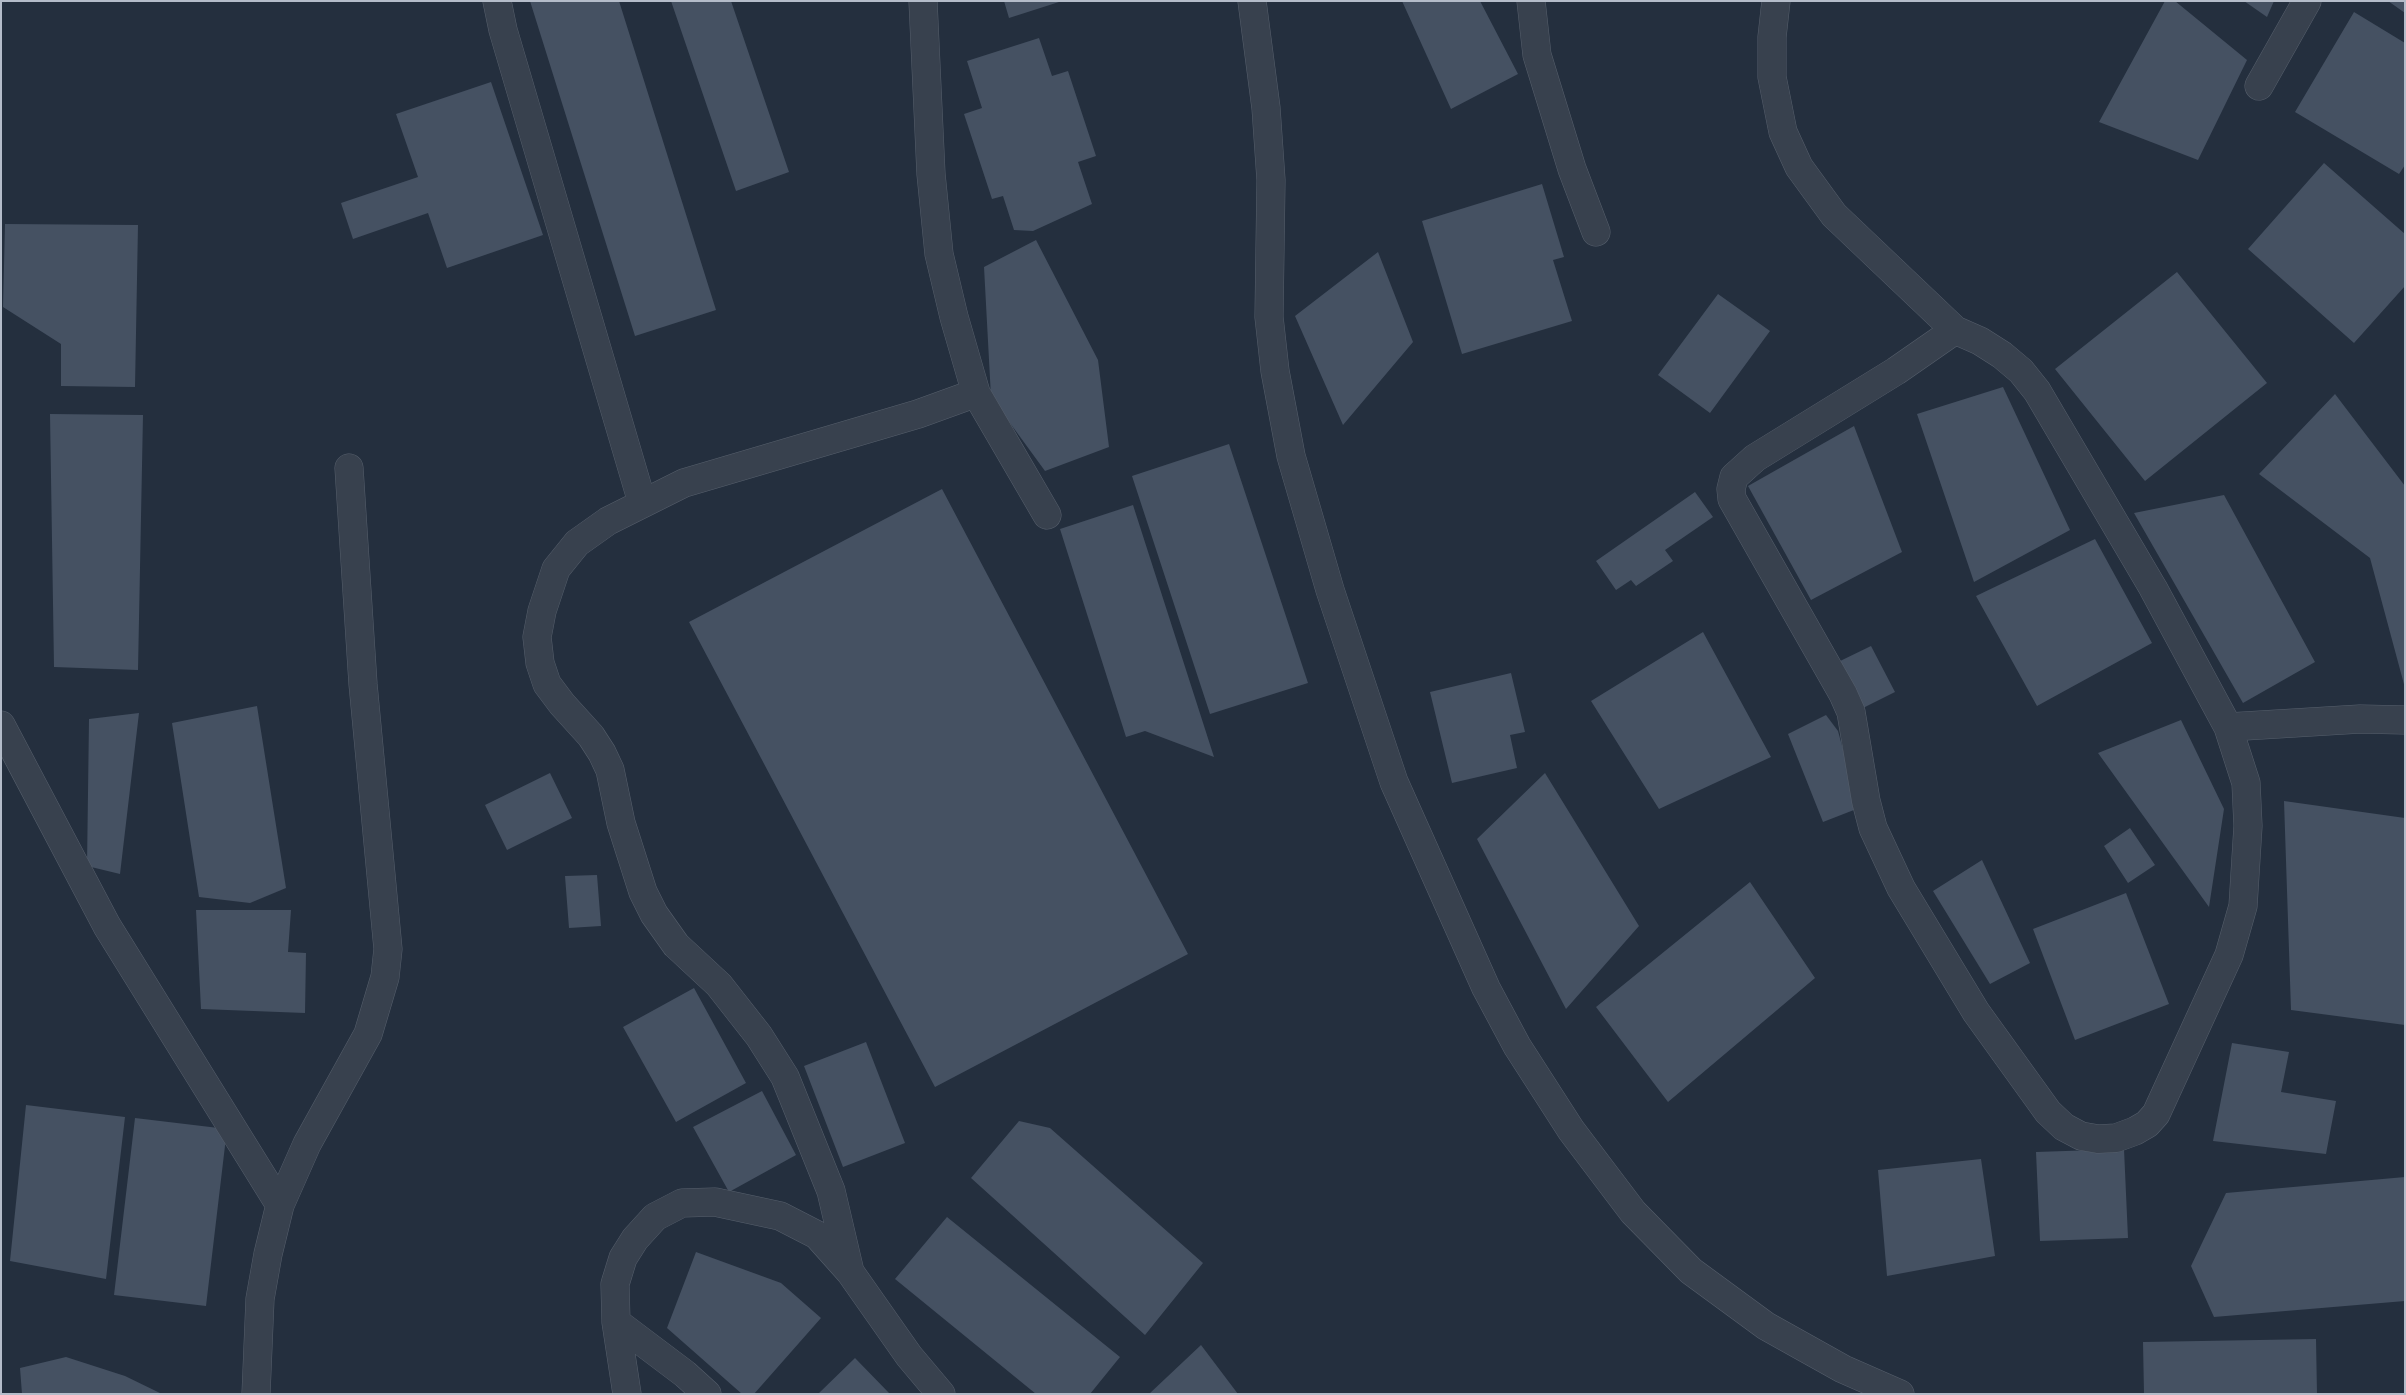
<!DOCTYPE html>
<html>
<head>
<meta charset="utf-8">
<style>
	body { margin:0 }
	#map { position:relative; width:2406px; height:1395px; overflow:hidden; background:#242f3e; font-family:"IBM Plex Sans",sans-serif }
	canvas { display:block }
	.frame { position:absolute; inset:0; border:2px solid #b4bcc9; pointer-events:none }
</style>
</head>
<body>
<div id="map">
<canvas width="2406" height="1395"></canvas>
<div class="frame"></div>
</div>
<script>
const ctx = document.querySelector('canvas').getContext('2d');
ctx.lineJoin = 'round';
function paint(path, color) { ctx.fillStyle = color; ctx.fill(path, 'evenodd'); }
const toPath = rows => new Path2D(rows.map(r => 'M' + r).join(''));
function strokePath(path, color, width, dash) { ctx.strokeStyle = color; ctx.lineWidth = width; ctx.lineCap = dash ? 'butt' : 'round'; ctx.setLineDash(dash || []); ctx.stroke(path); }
paint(toPath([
	[530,1,619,1,716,310,635,336],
	[671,1,731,1,789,172,736,191],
	[1004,1,1059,1,1059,2,1009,18],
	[1402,1,1480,1,1518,74,1451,109],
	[2165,1,2175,1,2247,60,2198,160,2099,122],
	[2244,1,2274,1,2267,17],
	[2388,1,2405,1,2405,13],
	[2354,12,2405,43,2405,165,2399,174,2295,112],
	[1039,38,1052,76,1068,71,1096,156,1078,162,1092,204,1033,231,1014,230,1003,196,992,199,964,114,982,108,967,61],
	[491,82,543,235,447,268,428,213,353,239,341,203,418,177,396,114],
	[2324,163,2405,234,2405,286,2354,343,2248,249],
	[1542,184,1564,257,1553,260,1572,321,1462,354,1422,221],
	[5,224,138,225,135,387,61,386,61,344,3,307],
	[1036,240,1098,360,1109,447,1045,471,991,397,984,267],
	[1378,252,1413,342,1343,425,1295,316],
	[2177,272,2267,383,2145,481,2055,369],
	[1718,294,1770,331,1710,413,1658,375],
	[2003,387,2070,530,1974,582,1917,414],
	[2335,394,2405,486,2405,688,2370,558,2259,474],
	[50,414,143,415,138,670,54,667],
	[1854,426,1902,552,1811,600,1748,486],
	[1229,444,1308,683,1210,714,1132,476],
	[942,489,1188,954,935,1087,689,622],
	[1695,492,1713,517,1665,550,1673,561,1636,586,1631,580,1616,590,1596,561],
	[2224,495,2315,662,2243,703,2134,513],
	[1133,505,1214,757,1145,731,1126,737,1060,529],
	[2095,539,2152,643,2037,706,1976,596],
	[1703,632,1771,757,1659,809,1591,701],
	[1871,646,1895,692,1861,709,1836,663],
	[1511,673,1525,732,1510,735,1517,768,1452,783,1430,692],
	[257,706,286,888,250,903,199,897,172,723],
	[139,713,120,874,87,866,89,719],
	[1826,715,1838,731,1859,808,1823,822,1788,734],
	[2181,720,2224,809,2209,907,2098,753],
	[550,773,572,818,507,850,485,805],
	[1545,773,1639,926,1566,1009,1477,839],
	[2284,801,2405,818,2405,1025,2291,1010],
	[2130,828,2155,865,2128,883,2104,846],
	[1982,860,2030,963,1990,984,1933,891],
	[597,875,601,926,569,928,565,876],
	[1750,882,1815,978,1668,1102,1596,1007],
	[2126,893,2169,1004,2075,1040,2033,929],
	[196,910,291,910,288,952,306,953,305,1013,201,1009],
	[694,988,746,1083,676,1122,623,1027],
	[866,1042,905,1143,843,1167,804,1066],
	[2232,1043,2289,1052,2281,1092,2336,1101,2326,1154,2213,1141],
	[762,1091,796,1155,729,1192,693,1127],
	[26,1105,125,1117,106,1279,10,1261],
	[135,1118,227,1129,206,1306,114,1295],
	[1019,1121,1050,1128,1203,1263,1145,1335,971,1178],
	[2124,1149,2128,1238,2040,1241,2036,1152],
	[1981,1159,1995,1256,1887,1276,1878,1170],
	[2405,1177,2405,1301,2214,1317,2191,1266,2226,1193],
	[947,1217,1120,1357,1090,1394,1036,1394,895,1279],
	[696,1252,781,1283,821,1318,754,1394,742,1394,667,1328],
	[2316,1339,2317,1394,2144,1394,2143,1342],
	[1201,1345,1238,1394,1149,1394],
	[66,1357,125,1376,162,1394,22,1394,20,1368],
	[855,1358,890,1394,818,1394]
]), '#455162');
const minor = toPath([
	[497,1,503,30,642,502],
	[923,1,931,174,939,254,954,317,976,393,1047,515],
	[1252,1,1266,108,1271,180,1269,317,1275,371,1291,456,1330,590,1394,782,1486,988,1517,1046,1571,1130,1633,1212,1691,1271,1766,1326,1843,1369,1900,1394],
	[1531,1,1537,55,1572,169,1596,232],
	[1776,1,1772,37,1772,77,1783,132,1799,167,1834,215,1955,330,1896,371,1755,458,1734,477,1731,489,1732,499,1843,694,1851,712,1866,801,1873,828,1901,888,1976,1012,2048,1112,2064,1127,2081,1136,2098,1139,2116,1138,2135,1131,2147,1124,2156,1114,2229,955,2243,906,2248,826,2246,783,2228,727,2153,588,2037,391,2021,371,2002,355,1980,341,1955,330],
	[2259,86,2307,1],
	[1,725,107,926,280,1205],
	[2228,727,2360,719,2405,720],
	[850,1272,831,1191,785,1077,759,1036,719,985,676,945,654,914,643,892,621,823,610,770,602,753,591,736,562,704,547,684,540,663,537,637,542,611,556,569,577,543,608,521,684,483,918,414,976,393],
	[616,1322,685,1374,707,1394],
	[256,1394,260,1299,268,1254,280,1205,307,1144,368,1034,385,977,388,949,363,684,349,468],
	[627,1394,616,1322,615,1284,623,1258,635,1239,655,1217,682,1203,715,1202,780,1216,817,1235,850,1272,909,1356,941,1394]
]);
strokePath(minor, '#565f6c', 29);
strokePath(minor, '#38414e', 28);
</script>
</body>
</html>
